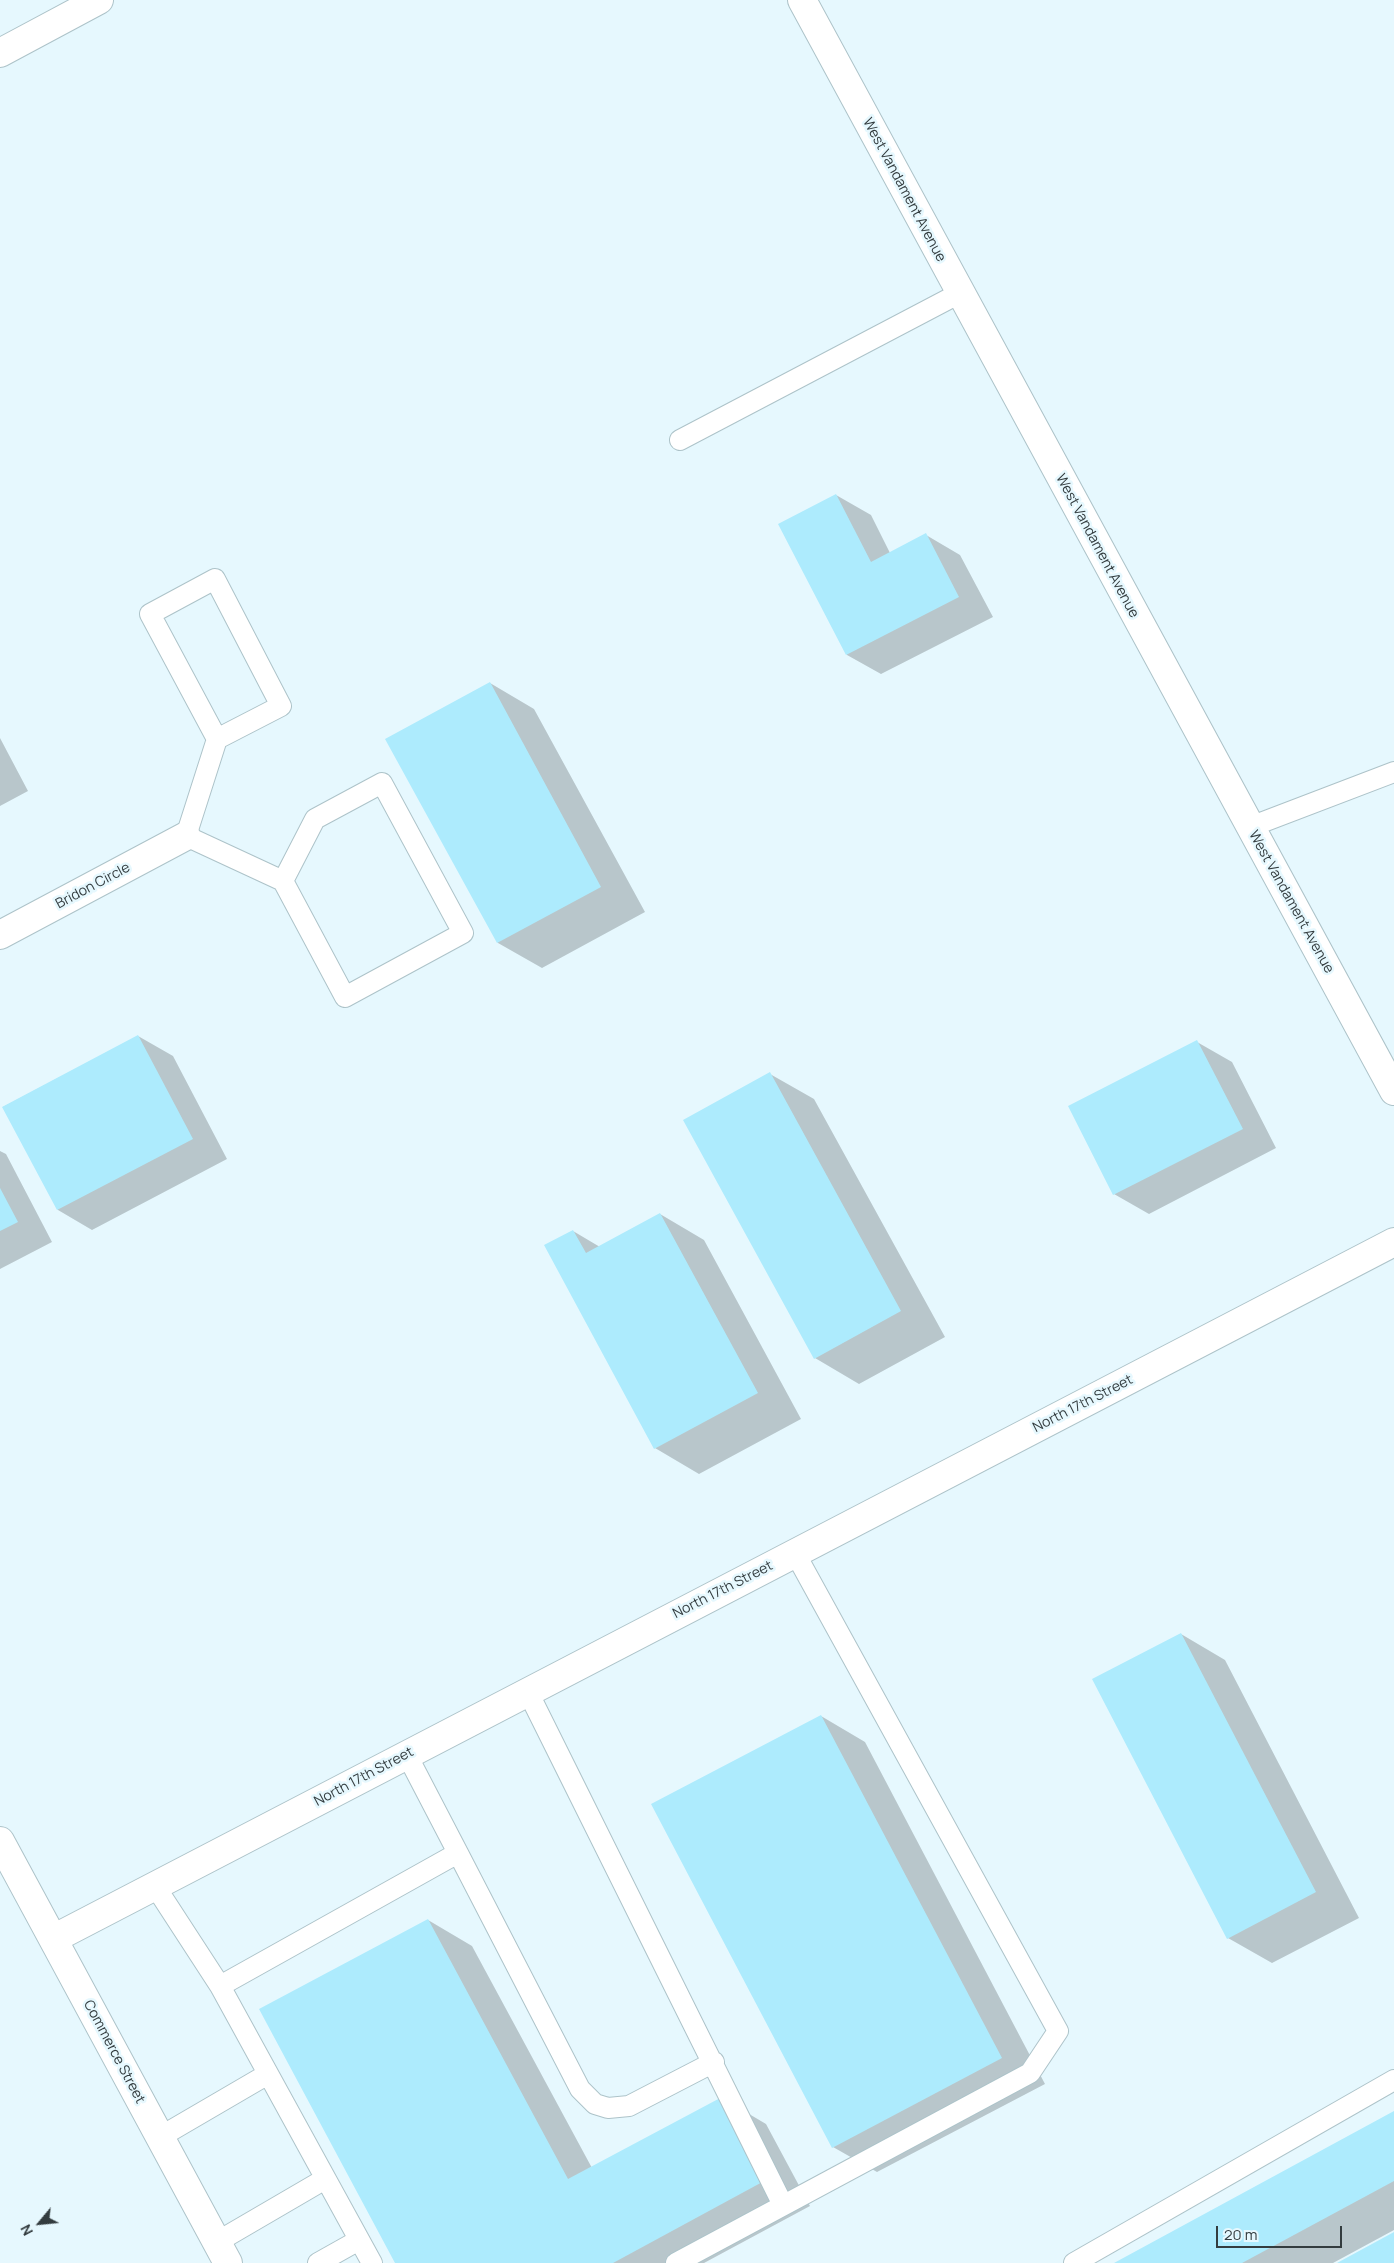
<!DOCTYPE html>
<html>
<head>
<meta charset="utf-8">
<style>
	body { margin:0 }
	#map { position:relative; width:1394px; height:2263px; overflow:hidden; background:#e6f8fe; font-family:Manrope,sans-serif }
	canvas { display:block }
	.north { position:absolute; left:15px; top:2198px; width:50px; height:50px; -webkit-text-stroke:4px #e6f8fe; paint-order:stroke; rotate:242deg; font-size:14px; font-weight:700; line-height:20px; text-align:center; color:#333c3f }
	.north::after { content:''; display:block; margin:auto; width:18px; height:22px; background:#333c3f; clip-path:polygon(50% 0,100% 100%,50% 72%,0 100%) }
	.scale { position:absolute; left:1216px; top:2226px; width:126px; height:22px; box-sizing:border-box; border:2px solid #333c3f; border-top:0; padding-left:6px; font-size:15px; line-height:18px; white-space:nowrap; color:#333c3f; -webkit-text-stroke:4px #e6f8fe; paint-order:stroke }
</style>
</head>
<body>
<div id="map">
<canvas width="1394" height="2263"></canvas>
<div class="north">N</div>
<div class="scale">20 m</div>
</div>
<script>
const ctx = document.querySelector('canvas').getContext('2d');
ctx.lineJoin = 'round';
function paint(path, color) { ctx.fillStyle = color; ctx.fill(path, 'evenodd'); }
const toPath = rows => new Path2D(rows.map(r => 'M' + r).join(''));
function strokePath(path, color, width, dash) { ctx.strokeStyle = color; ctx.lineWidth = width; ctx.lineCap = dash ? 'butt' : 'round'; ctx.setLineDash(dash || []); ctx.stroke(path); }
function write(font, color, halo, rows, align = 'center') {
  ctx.font = font + ' Manrope,sans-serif'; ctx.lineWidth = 5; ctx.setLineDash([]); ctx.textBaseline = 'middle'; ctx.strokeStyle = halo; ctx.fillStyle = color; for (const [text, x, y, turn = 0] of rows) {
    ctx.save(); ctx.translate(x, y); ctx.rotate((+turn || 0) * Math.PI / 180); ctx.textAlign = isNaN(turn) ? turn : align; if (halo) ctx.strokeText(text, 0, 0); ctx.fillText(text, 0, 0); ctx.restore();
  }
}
paint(toPath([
	[836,495,871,515,890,553,926,535,960,555,993,617,881,674,847,655],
	[490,683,534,709,645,912,542,968,498,943,387,739],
	[0,738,28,791,0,806],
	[138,1036,173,1056,227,1159,92,1230,58,1210,3,1107],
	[1197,1042,1232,1062,1276,1148,1149,1214,1114,1194],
	[770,1074,814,1099,945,1337,859,1384,815,1358],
	[0,1151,6,1154,52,1242,0,1269],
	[660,1214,704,1240,801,1419,699,1474,655,1448,573,1231,600,1247],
	[1181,1634,1225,1660,1359,1918,1272,1963,1228,1938],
	[821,1716,865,1742,1045,2084,877,2172,833,2147],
	[428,1920,472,1946,592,2168,722,2098,766,2124,810,2206,704,2263,396,2263],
	[1394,2112,1394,2230,1333,2263,1116,2263]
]), '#0003');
paint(toPath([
	[836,494,871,562,926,533,959,597,846,655,778,524],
	[490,682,601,887,497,943,385,739],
	[138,1035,193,1139,57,1210,2,1107],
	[1197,1040,1243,1129,1113,1195,1068,1106],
	[770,1072,901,1311,814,1359,683,1120],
	[0,1188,18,1222,0,1231],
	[660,1213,758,1393,654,1449,544,1245,573,1230,586,1253],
	[1181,1633,1316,1892,1227,1939,1092,1679],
	[821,1715,1002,2058,832,2148,651,1804],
	[428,1919,568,2179,722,2097,766,2180,613,2263,395,2263,259,2009],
	[1394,2111,1394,2181,1242,2263,1114,2263],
	[1394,2232,1394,2263,1337,2263]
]), '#adebfd');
const lane = toPath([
	[680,440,960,293],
	[217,739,281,706,215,579,150,614,217,739,186,836,283,881,345,997,463,933,382,783,315,819,283,881],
	[1250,827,1394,772],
	[528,1692,783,2205],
	[458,1853,580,2089,595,2104,608,2108,629,2106,714,2062],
	[155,1886,220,1986,372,2263],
	[220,1986,458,1853,407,1755],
	[160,2137,268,2074],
	[217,2242,325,2179],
	[318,2263,359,2240],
	[676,2263,1030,2073,1058,2031,795,1553],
	[1074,2263,1394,2080]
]);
const street = toPath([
	[0,53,99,0],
	[0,935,186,836],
	[0,1841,228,2263],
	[53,1939,1394,1242]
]);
const secondary = toPath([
	[802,0,1394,1091]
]);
strokePath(lane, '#adc3c9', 22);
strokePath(street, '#adc3c9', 30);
strokePath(secondary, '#adc3c9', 30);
strokePath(lane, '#fff', 20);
strokePath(street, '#fff', 28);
strokePath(secondary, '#fff', 28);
write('14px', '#333c3f', '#e6f8fe', [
	["West Vandament Avenue",904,190,62],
	["West Vandament Avenue",1097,546,62],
	["Bridon Circle",93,886,-28],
	["West Vandament Avenue",1291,902,61],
	["North 17th Street",1083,1404,-27],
	["North 17th Street",723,1590,-27],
	["North 17th Street",364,1777,-28],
	["Commerce Street",114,2052,62]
]);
</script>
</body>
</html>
